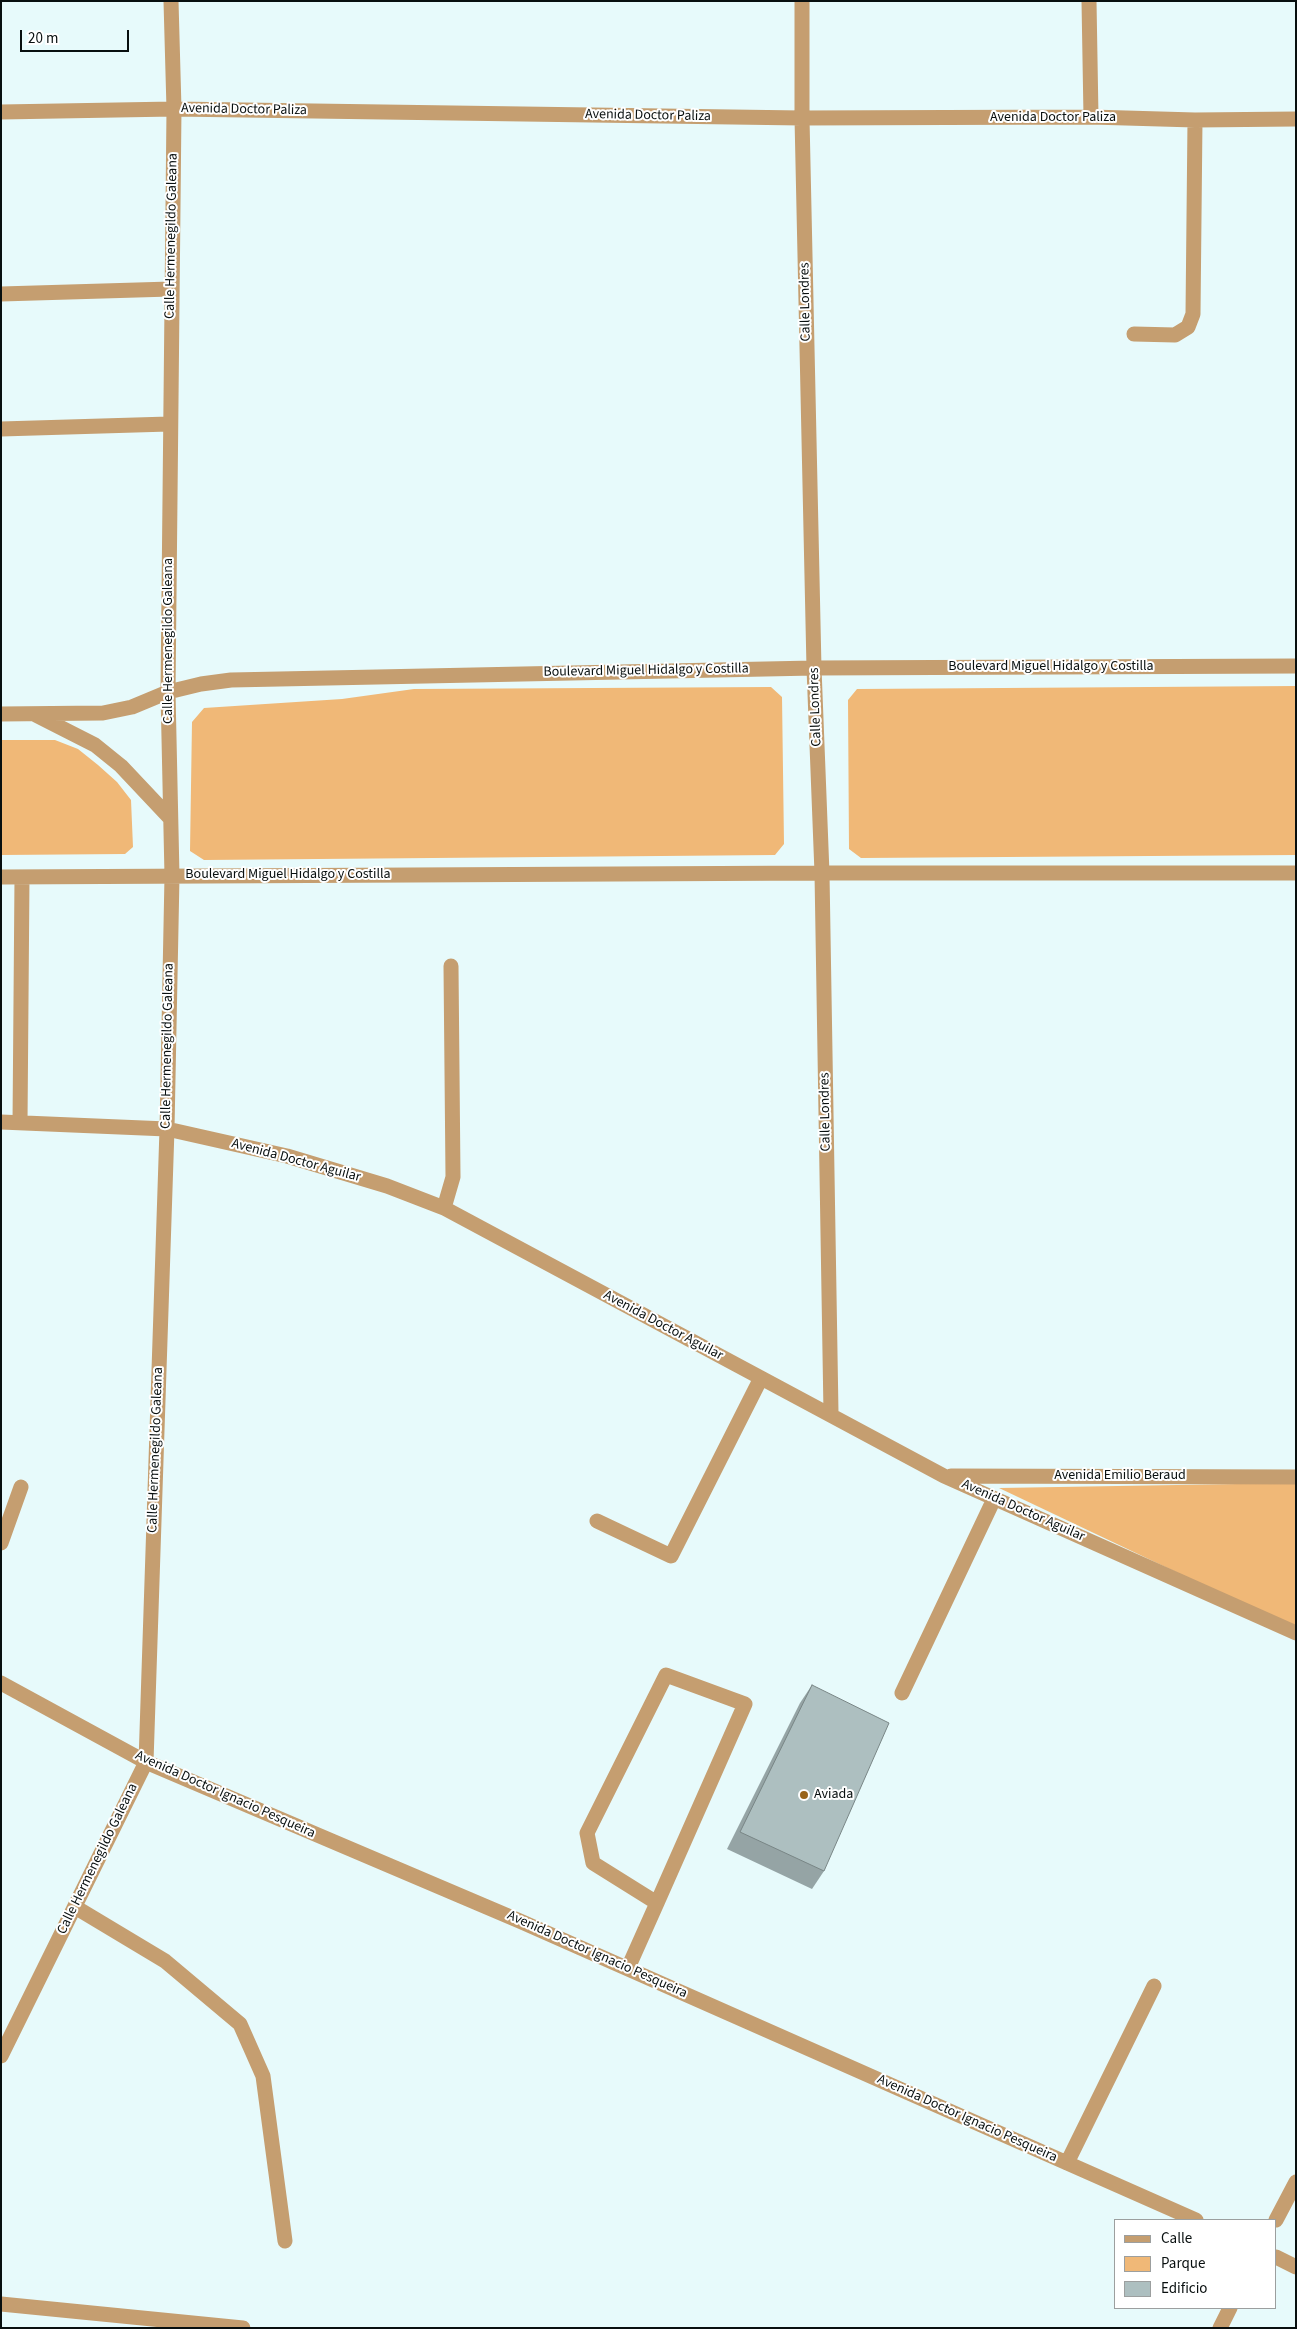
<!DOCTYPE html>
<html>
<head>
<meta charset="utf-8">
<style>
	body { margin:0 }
	#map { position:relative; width:1297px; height:2329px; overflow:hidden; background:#e7fafb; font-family:"Source Sans 3",sans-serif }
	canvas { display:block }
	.frame { position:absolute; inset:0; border:2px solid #080f0f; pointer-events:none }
	.legend { position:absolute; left:1114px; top:2219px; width:162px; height:90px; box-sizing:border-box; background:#fff; border:1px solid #9c9f9f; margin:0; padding:6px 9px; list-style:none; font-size:15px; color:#080f0f }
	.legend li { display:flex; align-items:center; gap:10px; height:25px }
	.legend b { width:25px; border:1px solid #9c9f9f }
	.scale { position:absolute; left:20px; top:30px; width:109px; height:22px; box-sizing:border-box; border:2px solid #080f0f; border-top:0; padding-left:6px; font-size:15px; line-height:18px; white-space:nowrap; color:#080f0f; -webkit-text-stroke:4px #fff; paint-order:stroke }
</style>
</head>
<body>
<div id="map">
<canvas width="1297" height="2329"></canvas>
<div class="frame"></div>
<ul class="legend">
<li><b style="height:6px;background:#c59e70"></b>Calle</li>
<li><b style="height:14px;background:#f0b877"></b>Parque</li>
<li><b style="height:14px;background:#adbfc0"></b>Edificio</li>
</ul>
<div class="scale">20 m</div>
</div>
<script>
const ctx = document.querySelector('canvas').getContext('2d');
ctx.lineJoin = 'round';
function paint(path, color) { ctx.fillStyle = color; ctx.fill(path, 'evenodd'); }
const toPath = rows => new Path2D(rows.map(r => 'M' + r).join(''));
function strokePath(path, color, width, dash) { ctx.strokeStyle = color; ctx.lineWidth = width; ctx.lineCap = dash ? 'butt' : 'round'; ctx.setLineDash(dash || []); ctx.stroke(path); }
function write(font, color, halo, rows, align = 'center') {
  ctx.font = font + ' "Source Sans 3",sans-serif'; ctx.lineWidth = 4; ctx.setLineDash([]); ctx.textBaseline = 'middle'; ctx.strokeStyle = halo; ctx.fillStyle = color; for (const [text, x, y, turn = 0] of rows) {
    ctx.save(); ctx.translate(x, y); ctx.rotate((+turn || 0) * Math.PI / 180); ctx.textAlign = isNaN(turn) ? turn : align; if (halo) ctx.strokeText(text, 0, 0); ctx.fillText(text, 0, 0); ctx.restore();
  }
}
paint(toPath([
	[1296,686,1296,855,861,858,849,849,848,700,857,689],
	[771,687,782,697,784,844,775,855,204,860,190,851,192,722,204,708,342,699,414,689],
	[1,740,55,740,78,749,98,765,117,782,131,800,133,847,125,854,1,855],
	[1296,1483,1296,1629,999,1488]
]), '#f0b877');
strokePath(toPath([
	[802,1,802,118,814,668,822,873,831,1413],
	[1089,1,1091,117],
	[1,112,174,109,802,118,1091,117,1195,120,1296,119],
	[1,294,171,289],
	[1134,334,1175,335,1188,327,1193,314,1195,120],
	[1,429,169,424],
	[1,714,103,713,132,707,168,692,201,684,231,680,814,668,1296,666],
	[36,715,95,745,121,766,170,818],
	[1,877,822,873,1296,873],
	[1,1122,167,1129,287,1156,387,1186,444,1208,944,1476,1296,1633],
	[20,1123,22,877],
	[444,1208,453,1177,451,966],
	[951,1476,1296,1477],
	[597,1521,671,1556,761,1378],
	[1,1543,21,1487],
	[1,1683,146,1762,522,1922,1196,2220],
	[902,1693,994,1499],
	[75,1907,165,1961,240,2024,263,2076,285,2241],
	[628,1968,657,1903,745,1704,666,1675,587,1833,593,1863,657,1903],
	[1,2056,146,1762,167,1129,172,876,168,692,174,109,171,1],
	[1067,2163,1154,1986],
	[1276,2220,1296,2182],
	[1276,2257,1296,2267],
	[1,2304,243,2328],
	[1220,2328,1230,2308]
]), '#c59e70', 15);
paint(toPath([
	[812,1685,824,1871,812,1889,727,1849,800,1703]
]), '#95a4a5');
const building = toPath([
	[812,1685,889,1723,824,1871,740,1832,812,1685]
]);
paint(building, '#adbfc0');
strokePath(building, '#798686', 1);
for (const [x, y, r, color] of [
	[804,1795,5,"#98641a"]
]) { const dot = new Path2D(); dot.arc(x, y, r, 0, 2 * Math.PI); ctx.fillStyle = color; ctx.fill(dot); strokePath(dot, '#fff', 2); }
write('14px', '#080f0f', '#fff', [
	["Avenida Doctor Paliza",244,110,1],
	["Avenida Doctor Paliza",648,116,1],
	["Avenida Doctor Paliza",1053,118],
	["Calle Hermenegildo Galeana",172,236,-89],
	["Calle Londres",806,302,-91],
	["Calle Hermenegildo Galeana",169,641,-90],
	["Boulevard Miguel Hidalgo y Costilla",1051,667],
	["Boulevard Miguel Hidalgo y Costilla",646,671,-1],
	["Calle Londres",816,707,-92],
	["Boulevard Miguel Hidalgo y Costilla",288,875],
	["Calle Hermenegildo Galeana",168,1046,-89],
	["Calle Londres",826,1112,-91],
	["Avenida Doctor Aguilar",296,1161,15],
	["Avenida Doctor Aguilar",663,1326,28],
	["Calle Hermenegildo Galeana",156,1450,-88],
	["Avenida Emilio Beraud",1120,1476],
	["Avenida Doctor Aguilar",1023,1511,24],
	["Avenida Doctor Ignacio Pesqueira",225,1795,24],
	["Calle Hermenegildo Galeana",98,1859,-64],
	["Avenida Doctor Ignacio Pesqueira",597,1955,24],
	["Avenida Doctor Ignacio Pesqueira",967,2119,24]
]);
write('14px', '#080f0f', '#fff', [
	["Aviada",814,1795]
], 'left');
</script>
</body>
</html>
